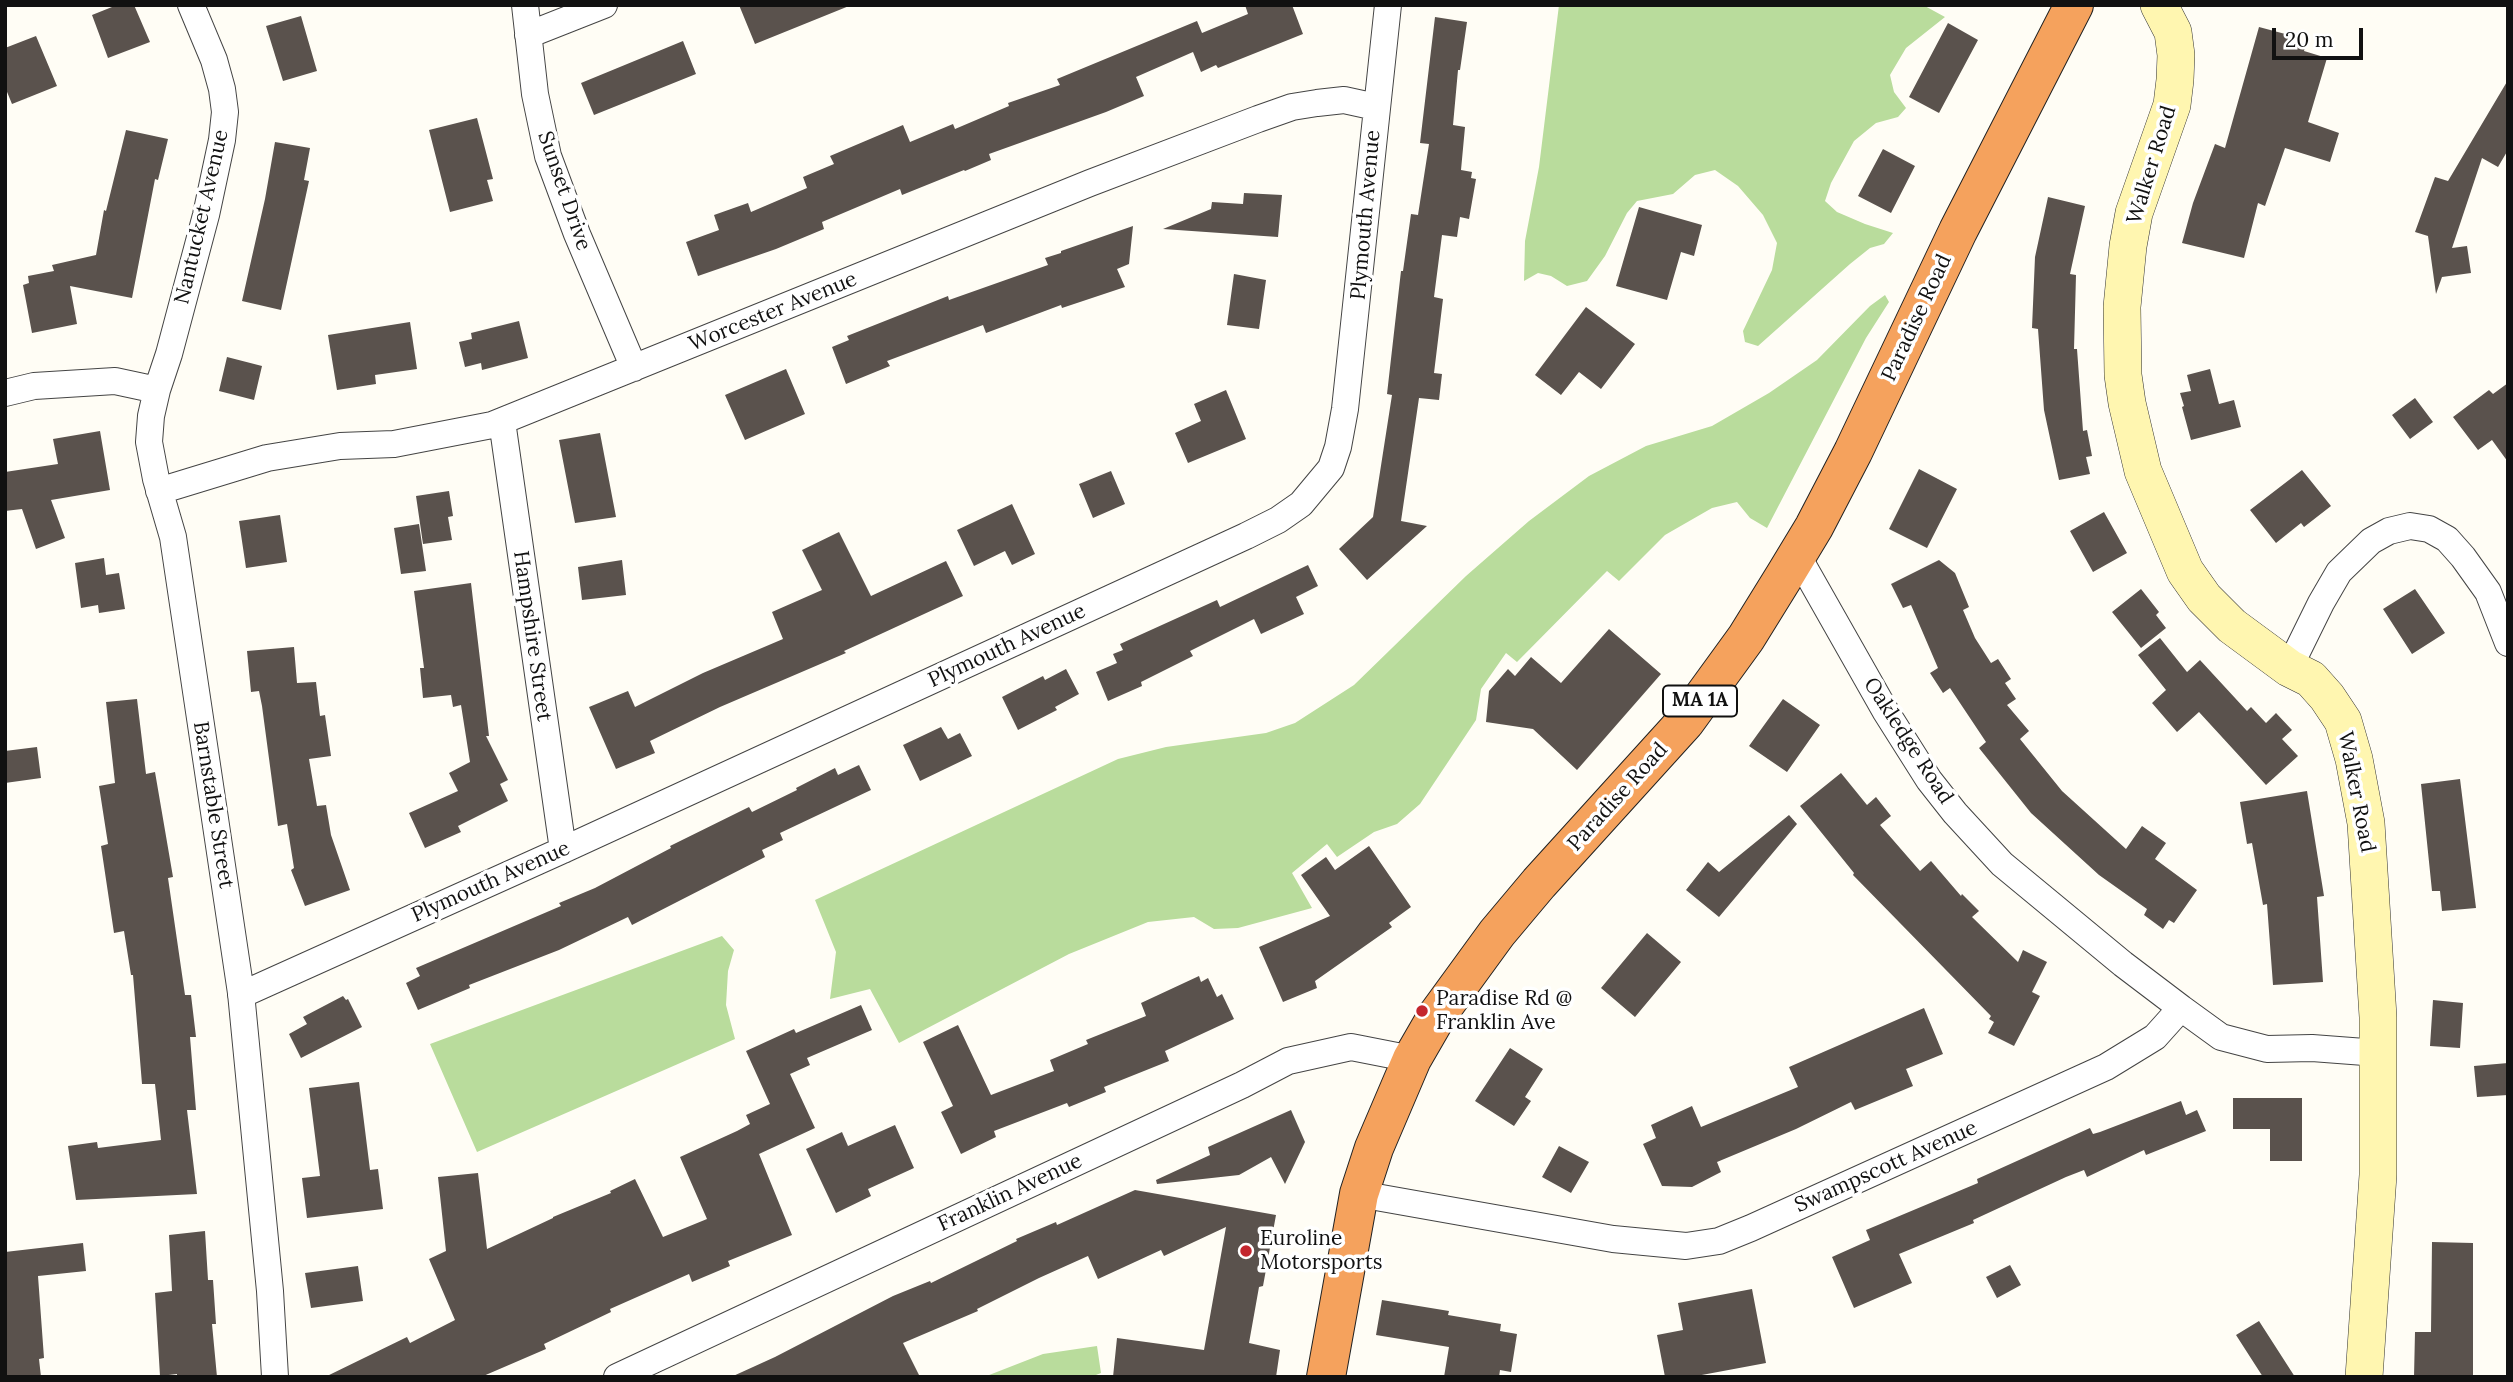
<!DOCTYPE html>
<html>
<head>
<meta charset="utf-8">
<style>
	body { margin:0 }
	#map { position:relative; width:2513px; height:1382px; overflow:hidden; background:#fffdf5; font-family:Lora,serif }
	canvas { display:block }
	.frame { position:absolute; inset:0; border:7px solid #111; pointer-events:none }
	.scale { position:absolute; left:2272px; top:28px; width:91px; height:32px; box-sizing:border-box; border:4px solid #111; border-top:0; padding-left:9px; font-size:21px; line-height:24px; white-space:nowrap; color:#111; -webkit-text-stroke:5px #fff; paint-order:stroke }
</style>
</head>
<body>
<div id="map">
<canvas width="2513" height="1382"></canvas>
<div class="frame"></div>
<div class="scale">20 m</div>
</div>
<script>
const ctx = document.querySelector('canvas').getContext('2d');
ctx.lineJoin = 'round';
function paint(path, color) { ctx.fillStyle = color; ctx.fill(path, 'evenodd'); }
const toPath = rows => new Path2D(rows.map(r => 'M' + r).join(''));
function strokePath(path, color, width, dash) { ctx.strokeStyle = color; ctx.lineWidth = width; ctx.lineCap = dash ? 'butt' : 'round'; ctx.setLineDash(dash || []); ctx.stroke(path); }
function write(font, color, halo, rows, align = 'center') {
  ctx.font = font + ' Lora,serif'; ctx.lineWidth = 7; ctx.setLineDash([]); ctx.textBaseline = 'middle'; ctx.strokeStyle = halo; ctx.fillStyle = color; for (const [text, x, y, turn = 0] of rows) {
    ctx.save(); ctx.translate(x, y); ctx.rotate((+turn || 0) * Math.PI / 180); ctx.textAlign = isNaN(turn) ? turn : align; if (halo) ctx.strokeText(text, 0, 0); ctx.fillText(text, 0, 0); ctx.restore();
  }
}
paint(toPath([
	[1559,5,1923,5,1945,17,1906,48,1890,75,1894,92,1906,108,1898,117,1876,123,1854,141,1831,183,1825,201,1837,212,1865,224,1893,233,1884,244,1870,248,1850,264,1758,346,1745,342,1743,331,1772,270,1777,243,1763,215,1738,186,1715,170,1695,175,1673,194,1637,201,1627,213,1605,256,1587,281,1567,286,1551,276,1538,273,1524,281,1525,241,1539,167],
	[1885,295,1889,302,1866,338,1767,528,1750,518,1737,502,1712,508,1665,535,1619,581,1607,571,1517,662,1506,653,1481,689,1476,720,1420,804,1397,824,1374,832,1337,857,1327,844,1292,873,1312,908,1238,928,1214,929,1194,917,1148,922,1069,954,899,1043,870,989,830,999,836,952,815,900,1118,759,1166,747,1266,733,1295,723,1354,685,1466,576,1529,521,1589,476,1646,446,1712,426,1769,393,1817,360,1870,306],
	[722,936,734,950,728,971,726,1005,735,1039,477,1152,430,1044],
	[1097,1346,1101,1373,1091,1377,984,1377,1043,1354]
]), '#b9dc9c');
paint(toPath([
	[117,5,134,5,150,42,108,58,92,15],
	[739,5,849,5,849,6,755,44],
	[1245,5,1292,5,1303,34,1218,68,1216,65,1201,72,1193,52,1136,77,1144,96,1106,112,989,154,991,160,965,171,964,170,902,195,900,189,822,222,824,229,776,249,698,276,686,242,719,230,714,215,748,203,751,212,807,188,803,177,834,164,830,156,903,125,910,142,953,124,955,129,1009,106,1008,103,1060,85,1057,79,1197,21,1202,33,1248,14],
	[301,16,317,71,283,81,266,26],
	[1435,17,1467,22,1460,70,1458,70,1453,125,1465,127,1461,170,1472,172,1471,178,1476,179,1469,219,1460,217,1457,237,1442,235,1434,297,1443,299,1434,373,1442,374,1439,400,1419,398,1401,521,1427,526,1367,580,1339,549,1373,517,1392,395,1387,394,1401,271,1403,271,1411,214,1418,215,1429,144,1420,143],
	[1948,23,1978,40,1939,113,1909,97],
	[2259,27,2289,35,2287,42,2305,47,2304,51,2327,58,2308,122,2339,133,2330,162,2285,148,2265,206,2258,203,2244,258,2182,243,2193,203,2215,144,2225,148],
	[36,36,57,86,12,104,5,87,5,48],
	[683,41,696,74,594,115,581,83],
	[2508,80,2508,150,2498,167,2482,158,2452,248,2467,246,2471,273,2442,277,2436,294,2428,236,2415,232,2435,177,2448,181],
	[477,118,493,179,487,180,493,201,450,212,429,130],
	[126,130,168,139,158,180,155,179,132,298,70,286,77,324,32,333,23,285,29,283,28,276,54,271,52,265,96,255,104,210,106,211],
	[275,142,310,148,304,180,309,181,281,310,242,301,265,199],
	[1883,149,1915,166,1891,213,1858,196],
	[1244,193,1282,195,1278,237,1163,229,1211,209,1212,202,1243,204],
	[2048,197,2085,206,2070,274,2076,275,2074,349,2077,349,2083,431,2087,430,2092,456,2086,457,2090,474,2059,480,2044,410,2038,329,2032,328,2035,257],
	[1639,207,1702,225,1694,256,1681,252,1667,300,1616,286],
	[1133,226,1129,264,1117,269,1125,287,1062,308,1061,305,986,333,983,325,887,361,890,366,846,384,832,347,849,340,847,336,948,296,949,300,1048,265,1045,258,1061,253,1061,251],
	[1234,274,1266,280,1259,329,1227,325],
	[1586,307,1635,344,1601,389,1579,372,1561,395,1535,375],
	[519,321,528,358,482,370,481,363,465,367,459,342,472,339,471,333],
	[410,322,417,369,375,375,376,384,337,390,328,335],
	[227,357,262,366,254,400,219,391],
	[786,369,805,414,745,440,725,395],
	[2210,369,2219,404,2234,400,2241,427,2191,440,2182,407,2184,406,2180,393,2191,391,2187,375],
	[2508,383,2508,462,2492,440,2478,450,2453,417,2489,390,2493,394],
	[1226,390,1246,439,1188,463,1175,433,1201,421,1194,404],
	[2415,398,2433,422,2410,439,2392,415],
	[100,431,110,490,51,500,65,538,36,549,22,509,5,511,5,472,58,464,53,439],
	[600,433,616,517,575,523,559,440],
	[1919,469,1957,489,1927,548,1889,529],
	[2302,470,2331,506,2304,527,2301,523,2276,543,2250,510],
	[1111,471,1125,504,1093,518,1079,484],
	[449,491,453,516,448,517,452,540,423,544,416,496],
	[1012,504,1035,554,1012,565,1005,551,974,566,957,530],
	[2104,512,2127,553,2093,572,2070,531],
	[280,515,287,562,246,568,239,521],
	[419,524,426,571,401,574,394,528],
	[839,532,871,596,946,561,963,596,844,651,846,653,720,707,650,741,655,753,616,769,589,707,628,691,635,707,703,673,783,639,772,612,822,590,802,550],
	[104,558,106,575,119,573,125,609,99,613,98,605,81,608,75,563],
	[622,560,626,595,582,600,578,567],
	[1939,560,1955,573,1969,607,1963,610,1975,638,1991,663,1998,659,2011,679,2005,683,2016,699,2007,705,2029,731,2020,739,2062,791,2126,849,2142,826,2166,843,2155,859,2197,890,2174,923,2169,920,2163,929,2144,915,2147,909,2099,875,2031,813,1979,748,1986,742,1950,688,1943,693,1930,673,1938,668,1911,605,1903,608,1891,584],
	[1308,565,1318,586,1296,597,1304,614,1261,634,1254,619,1190,651,1193,656,1141,682,1142,686,1108,701,1096,672,1117,663,1113,654,1123,650,1120,644,1217,600,1220,607],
	[471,583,489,736,486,736,508,780,500,784,508,801,458,826,461,832,425,848,409,813,458,791,449,773,470,762,461,705,453,707,451,695,423,698,420,668,424,668,414,591],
	[2141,589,2159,612,2156,615,2166,628,2141,648,2112,612],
	[2415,589,2445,633,2412,654,2383,609],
	[1609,629,1661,674,1577,770,1533,729,1486,722,1489,691,1508,669,1515,676,1531,657,1561,683],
	[2160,638,2187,672,2200,660,2247,711,2251,707,2266,723,2276,713,2292,730,2282,739,2298,756,2266,785,2199,712,2177,732,2152,703,2166,690,2138,655],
	[294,647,297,683,316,682,320,716,325,715,331,756,309,759,317,806,326,805,331,835,350,890,305,906,291,870,294,868,287,824,278,826,262,706,259,691,251,692,247,651],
	[1066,669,1079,694,1055,707,1057,710,1018,730,1002,697,1043,676,1045,680],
	[137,699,146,774,155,772,173,877,168,878,185,995,191,995,196,1037,190,1037,196,1110,187,1110,197,1194,76,1200,68,1146,97,1142,98,1148,161,1140,155,1084,142,1084,133,975,131,975,124,931,114,933,101,846,108,844,99,786,115,783,106,702],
	[1783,699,1820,725,1787,772,1749,746],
	[941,727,948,739,960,733,972,756,920,781,903,745],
	[37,747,41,778,5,783,5,751],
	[859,765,871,790,780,833,783,840,762,850,765,857,632,925,628,917,559,950,469,985,470,988,418,1010,406,983,420,976,416,968,561,906,559,903,595,888,671,848,670,846,749,807,752,812,797,790,796,788,835,768,838,775],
	[1841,773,1867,805,1876,797,1891,816,1880,825,1920,871,1931,861,1961,896,1962,894,1979,911,1972,917,2018,962,2023,950,2047,962,2032,992,2040,996,2014,1046,1988,1033,1994,1022,1989,1019,1991,1016,1853,875,1854,873,1800,806],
	[2460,779,2476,908,2442,911,2440,891,2432,891,2421,784],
	[2307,791,2324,896,2317,897,2323,982,2273,985,2267,904,2263,905,2252,843,2247,844,2240,802],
	[1789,815,1797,824,1719,917,1686,890,1708,862,1719,872],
	[1369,846,1411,907,1389,923,1392,927,1315,981,1317,988,1283,1002,1259,947,1330,916,1301,875,1326,857,1335,870],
	[1647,933,1681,962,1635,1017,1601,988],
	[1199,976,1201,982,1208,978,1217,997,1222,994,1234,1019,1165,1051,1169,1061,1104,1087,1106,1092,1069,1107,1067,1103,994,1131,996,1137,961,1154,941,1112,953,1106,923,1042,958,1025,991,1095,1054,1071,1050,1060,1088,1044,1086,1040,1146,1016,1141,1003],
	[343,996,346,1000,348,999,362,1027,301,1058,289,1034,307,1024,303,1017],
	[2433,1000,2463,1003,2460,1048,2430,1046],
	[861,1005,872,1030,807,1058,810,1065,790,1074,815,1128,759,1154,792,1235,728,1261,730,1266,692,1282,689,1274,610,1309,611,1312,544,1344,546,1349,481,1377,325,1377,407,1337,410,1343,455,1320,429,1259,446,1251,438,1177,478,1173,487,1249,553,1218,553,1217,611,1193,610,1191,635,1179,663,1237,707,1219,680,1157,737,1131,750,1124,746,1115,770,1104,746,1051,794,1029,796,1033],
	[1924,1008,1943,1054,1906,1069,1913,1086,1855,1110,1851,1102,1796,1129,1717,1162,1721,1172,1692,1187,1662,1186,1643,1144,1656,1138,1651,1125,1692,1106,1701,1127,1798,1087,1789,1067],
	[1510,1048,1543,1069,1525,1097,1531,1101,1514,1126,1475,1101],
	[2508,1063,2508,1095,2477,1097,2474,1066],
	[359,1082,370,1170,378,1169,383,1209,307,1218,302,1178,320,1176,309,1088],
	[2233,1098,2302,1098,2302,1161,2270,1161,2270,1129,2233,1129],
	[2181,1101,2186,1115,2197,1110,2206,1131,2146,1155,2144,1150,2087,1177,2084,1170,2066,1177,1973,1220,1974,1223,1899,1254,1912,1283,1854,1308,1832,1257,1870,1240,1866,1230,1978,1183,1977,1179,2090,1128,2093,1134,2100,1132],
	[1291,1110,1305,1142,1285,1184,1271,1157,1239,1175,1157,1184,1156,1180,1210,1155,1208,1147],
	[895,1125,914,1168,868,1189,871,1196,836,1213,806,1149,842,1132,848,1146],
	[1559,1146,1589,1162,1571,1193,1542,1177],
	[1135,1190,1276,1215,1263,1286,1259,1287,1249,1343,1280,1350,1276,1377,1113,1377,1117,1338,1204,1350,1226,1227,1164,1256,1161,1250,1098,1279,1088,1256,1039,1278,977,1309,978,1311,903,1343,920,1377,731,1377,775,1357,893,1296,930,1281,931,1283,1017,1241,1016,1239,1056,1222,1057,1225],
	[205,1231,208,1280,213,1280,216,1324,212,1324,217,1377,177,1377,177,1374,160,1376,155,1293,172,1291,169,1235],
	[2432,1242,2473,1243,2473,1377,2414,1377,2415,1332,2431,1332],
	[83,1243,86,1271,38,1276,44,1358,39,1359,41,1377,5,1377,5,1252],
	[2010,1265,2021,1285,1997,1298,1986,1277],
	[358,1266,363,1301,311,1308,305,1273],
	[1752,1289,1766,1363,1691,1377,1665,1377,1657,1335,1683,1330,1678,1303],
	[1382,1300,1449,1311,1448,1315,1501,1324,1500,1331,1517,1334,1511,1372,1500,1370,1499,1377,1444,1377,1449,1347,1376,1335],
	[2259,1321,2295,1377,2263,1377,2236,1335]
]), '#5a524d');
const street = toPath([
	[525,5,535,94,548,156,577,234,634,368],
	[528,35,604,5],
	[157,390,169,354,206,215,222,140,225,112,222,89,214,60,191,5],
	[5,393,34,386,115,381,157,390,151,416,149,442,156,479,173,537,241,993,270,1291,275,1377],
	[502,421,563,850],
	[159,491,267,458,340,446,394,444,492,425,1090,183,1258,119,1292,107,1317,103,1344,100,1376,107],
	[1797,555,1886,712,1929,780,1955,813,2002,864,2123,964,2181,1008],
	[2289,668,2321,603,2339,572,2371,541,2389,531,2410,526,2429,529,2447,539,2463,557,2488,592,2508,643],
	[241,995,563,850,1246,536,1278,520,1301,504,1331,468,1338,447,1345,409,1388,5],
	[1359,1194,1613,1239,1686,1246,1719,1241,1751,1228,2106,1067,2155,1037,2181,1008,2221,1037,2267,1049,2312,1048,2378,1053],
	[617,1377,1242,1085,1288,1061,1351,1047,1412,1059]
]);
const secondary = toPath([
	[2159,5,2173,32,2176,55,2175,80,2172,105,2134,213,2128,246,2122,307,2123,375,2127,403,2143,471,2185,571,2204,598,2232,626,2289,668,2311,679,2327,697,2343,721,2354,759,2366,823,2378,1017,2378,1175,2364,1377]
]);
const highway = toPath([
	[1326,1377,1359,1194,1374,1148,1412,1059,1438,1014,1497,933,1539,883,1685,722,1746,638,1785,575,1814,527,1853,452,1958,231,2074,5]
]);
strokePath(street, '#444', 28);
strokePath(secondary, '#333', 38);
strokePath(highway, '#222', 40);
strokePath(street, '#fff', 26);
strokePath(secondary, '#fff6b0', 37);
strokePath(highway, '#f5a25d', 38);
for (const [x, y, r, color] of [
	[1422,1011,7,"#c4262e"],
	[1246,1251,7,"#c4262e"]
]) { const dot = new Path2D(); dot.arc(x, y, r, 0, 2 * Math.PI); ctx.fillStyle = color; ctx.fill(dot); strokePath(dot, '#fff', 2.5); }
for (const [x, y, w] of [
	[1700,701,74]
]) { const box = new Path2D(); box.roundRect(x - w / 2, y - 15.5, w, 31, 5); ctx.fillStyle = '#fff'; ctx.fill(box); strokePath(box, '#111', 2); }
write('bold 19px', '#111', null, [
	["MA 1A",1700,701]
]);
write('21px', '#111', '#fff', [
	["Walker Road",2152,165,-73],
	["Sunset Drive",564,191,71],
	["Plymouth Avenue",1366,215,-85],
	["Nantucket Avenue",202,217,-77],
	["Worcester Avenue",773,312,-22],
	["Paradise Road",1917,318,-65],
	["Hampshire Street",532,636,82],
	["Plymouth Avenue",1007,646,-25],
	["Oakledge Road",1908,741,57],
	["Walker Road",2356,792,79],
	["Paradise Road",1618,797,-48],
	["Barnstable Street",213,805,81],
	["Plymouth Avenue",491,882,-24],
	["Swampscott Avenue",1886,1167,-24],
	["Franklin Avenue",1010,1193,-25]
]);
write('21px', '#111', '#fff', [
	["Paradise Rd @",1436,999],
	["Franklin Ave",1436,1023],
	["Euroline",1260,1239],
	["Motorsports",1260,1263]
], 'left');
</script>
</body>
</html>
